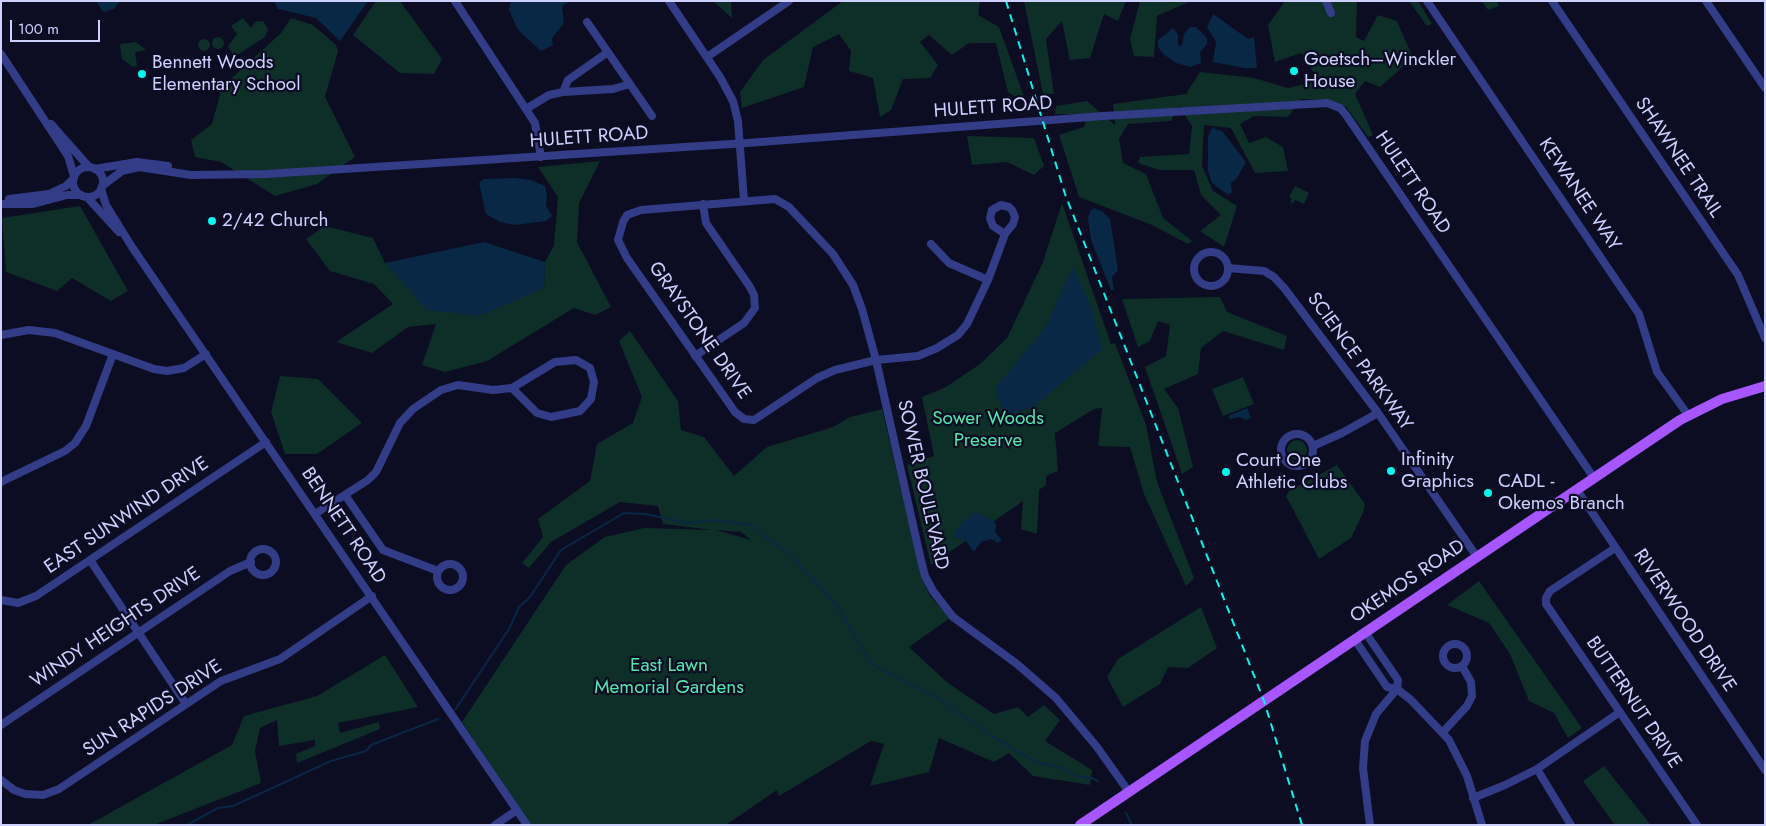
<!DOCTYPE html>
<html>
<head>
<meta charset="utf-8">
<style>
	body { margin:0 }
	#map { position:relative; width:1766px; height:826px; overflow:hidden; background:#0c0c23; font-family:Jost,sans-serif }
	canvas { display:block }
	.frame { position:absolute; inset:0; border:2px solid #ced0ff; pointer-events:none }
	.scale { position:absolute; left:10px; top:20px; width:90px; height:22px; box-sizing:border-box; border:2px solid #ced0ff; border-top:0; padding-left:6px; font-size:15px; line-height:18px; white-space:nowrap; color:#ced0ff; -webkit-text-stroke:4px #0c0c23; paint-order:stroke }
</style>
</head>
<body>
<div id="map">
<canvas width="1766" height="826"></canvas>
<div class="frame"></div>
<div class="scale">100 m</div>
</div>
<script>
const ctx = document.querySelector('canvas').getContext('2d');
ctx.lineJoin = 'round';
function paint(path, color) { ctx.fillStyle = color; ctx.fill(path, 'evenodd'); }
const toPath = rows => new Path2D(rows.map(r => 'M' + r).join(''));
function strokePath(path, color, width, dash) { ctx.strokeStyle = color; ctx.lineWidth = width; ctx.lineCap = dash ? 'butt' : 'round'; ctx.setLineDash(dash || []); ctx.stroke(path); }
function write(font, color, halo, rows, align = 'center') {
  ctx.font = font + ' Jost,sans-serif'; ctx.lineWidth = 4.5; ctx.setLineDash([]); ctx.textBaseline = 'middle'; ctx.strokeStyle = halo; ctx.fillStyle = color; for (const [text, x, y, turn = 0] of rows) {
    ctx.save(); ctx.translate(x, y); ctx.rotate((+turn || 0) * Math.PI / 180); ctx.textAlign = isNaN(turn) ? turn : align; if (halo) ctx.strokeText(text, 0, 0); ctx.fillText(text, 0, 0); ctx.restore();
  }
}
paint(toPath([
	[376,1,400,1,442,59,434,74,400,73,353,35],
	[713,1,731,1,732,18],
	[843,1,980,1,978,15,999,27,1027,105,1008,92,996,43,969,43,952,55,929,35,920,42,938,65,930,78,903,79,891,110,880,117,873,78,849,71,851,51,839,34,813,47,804,87,742,108,740,92,763,60],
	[1024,1,1126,1,1118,21,1104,14,1090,58,1070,60,1062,21,1046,39,1054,94,1043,94],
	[1140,1,1191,1,1157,16,1154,57,1134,56,1130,39],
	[1285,1,1357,1,1356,37,1364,41,1378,15,1397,21,1413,58,1380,87,1365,81,1355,94,1373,135,1368,137,1346,107,1330,100,1301,99,1288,117,1254,116,1240,124,1249,143,1266,137,1283,147,1288,171,1255,173,1231,128,1204,125,1202,166,1213,191,1237,206,1224,247,1200,231,1221,215,1201,195,1194,170,1159,170,1138,163,1140,157,1189,154,1192,126,1179,106,1171,121,1128,124,1119,139,1123,163,1146,174,1163,218,1192,241,1188,244,1152,225,1079,197,1059,135,1084,127,1088,114,1055,114,1056,106,1087,101,1115,125,1113,104,1186,94,1200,72,1254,78,1288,88,1319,81,1301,53,1275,62,1268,25],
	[1409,1,1418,1,1432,24,1427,26],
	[1482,1,1497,1,1499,6,1488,10],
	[243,18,251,28,255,22,263,21,268,29,265,37,234,57,228,46,237,34,231,26],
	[291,18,313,25,336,45,338,51,325,97,355,157,317,184,275,196,221,162,195,157,191,140,212,124,222,87,281,33],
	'212 43a6 6 0 1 1 12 0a6 6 0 1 1-12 0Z',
	'198 45a6 6 0 1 1 12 0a6 6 0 1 1-12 0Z',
	[136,42,146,50,135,52,137,66,133,67,122,59,120,44],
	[967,136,1034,138,1044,166,1034,175,1007,162,972,165],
	[600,161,579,203,577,242,611,307,595,315,574,308,487,361,445,372,422,365,436,324,408,327,372,353,336,342,393,304,374,284,330,271,306,239,325,226,373,238,385,263,544,288,545,262,554,245,558,197,538,167],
	[1295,186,1309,193,1304,204,1295,200,1293,203,1290,202,1292,199,1289,197],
	[1062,203,1111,344,1115,343,1146,425,1157,482,1194,578,1186,586,1144,494,1130,447,1098,446,1102,408,1094,409,1055,433,1058,471,1046,476,1046,485,1039,490,1037,534,1021,529,1023,501,931,565,907,465,934,456,922,397,946,387,980,364,1007,338,1043,262],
	[80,206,128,291,111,301,72,278,57,291,6,272,2,218],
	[1220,297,1227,312,1287,336,1284,350,1223,331,1201,348,1198,374,1164,389,1178,408,1193,467,1182,474,1145,367,1166,356,1170,325,1158,321,1150,341,1138,347,1122,299],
	[630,331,678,401,681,430,704,437,734,476,767,447,833,427,850,417,882,409,922,579,930,596,950,618,909,647,948,683,994,714,1018,707,1028,717,1044,705,1060,720,1045,741,1092,770,1090,785,1033,776,1009,753,994,762,939,738,929,772,870,786,884,744,871,741,779,796,777,790,726,825,531,825,462,722,566,565,605,537,644,528,713,530,663,524,658,506,620,502,551,542,529,568,522,563,543,537,538,519,590,481,597,444,633,423,642,397,619,341],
	[716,530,741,532,751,540],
	[280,376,318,379,362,423,317,454,285,454,271,412],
	[1243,377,1254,404,1223,416,1212,389],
	'1287 450a10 10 0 1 1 20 0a10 10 0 1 1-20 0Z',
	[1337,465,1365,504,1363,513,1351,538,1319,559,1286,496,1289,491],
	[1479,581,1582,728,1568,738,1554,713,1529,701,1510,654,1489,623,1447,605],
	[1201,607,1217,648,1188,668,1168,667,1160,684,1123,707,1107,677,1118,659],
	[385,655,418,707,338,723,340,733,379,722,380,729,297,763,296,754,315,746,315,740,279,746,277,720,260,728,255,751,261,783,154,825,88,825,232,745,244,716,317,696],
	[1604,766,1650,824,1649,825,1615,825,1583,781]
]), '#0e2e28');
paint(toPath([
	[96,1,120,1,114,9,103,12],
	[274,1,368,1,340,41,316,18,278,9],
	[511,1,570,1,562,6,564,23,552,38,553,45,541,51,518,30,509,10],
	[1213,14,1248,39,1254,37,1257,68,1244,68,1213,62,1216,42,1207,27],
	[1190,27,1196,27,1207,38,1207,44,1200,52,1201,63,1190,67,1176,63,1163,54,1158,46,1158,40,1173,28,1178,35,1178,45,1182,46,1184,34],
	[1212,128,1222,131,1246,162,1237,178,1231,183,1232,192,1228,195,1212,183,1208,171,1208,136],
	[514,178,531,180,545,186,547,195,546,205,552,216,546,221,515,225,500,222,486,214,479,183,484,179],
	[1094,208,1103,212,1110,219,1118,270,1112,277,1114,290,1111,290,1091,240,1088,218,1090,211],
	[484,242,545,262,544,288,479,316,427,310,385,263],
	[1073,267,1092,309,1102,349,1032,408,1004,415,995,388,1045,328],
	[1247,408,1251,418,1246,420,1240,417,1230,419,1228,416],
	[975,512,993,520,996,525,995,532,1002,540,998,543,991,539,981,542,974,552,965,540,953,537,959,526]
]), '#082846');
strokePath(toPath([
	[455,710,509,629,519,607,530,597,561,550,624,513,645,514,688,523,716,520,750,525,790,555,835,603,871,663,879,668,936,697,990,735,1034,761,1065,769,1076,776,1092,778,1098,781],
	[1126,813,1132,825],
	[187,825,218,808,233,806,331,761,366,751,371,745,438,719]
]), '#082846', 2);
strokePath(toPath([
	[455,1,535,123,541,157],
	[669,1,720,77,733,101,738,121,744,201],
	[1326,1,1331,13],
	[1427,1,1639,314,1657,372,1688,415],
	[1552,1,1738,275,1765,338],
	[1706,1,1765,88],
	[587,22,652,116],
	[1,54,68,156,74,176],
	[707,57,789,1],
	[563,92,613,89,630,84],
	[526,109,549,95,563,92,568,80,608,52],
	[51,124,89,167],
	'73 182a15 15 0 1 1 30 0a15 15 0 1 1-30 0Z',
	[95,169,137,162,168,166],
	[102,186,122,171,139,167,191,175,266,174,747,143,1103,116,1327,103,1340,108,1346,115,1594,478],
	[101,189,106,205,132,247,527,825],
	[87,197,119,232],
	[9,199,49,194,66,186,74,178],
	[1,204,33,204,67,195,81,195],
	[1005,234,993,226,990,218,992,210,1001,205,1009,207,1012,210,1015,217,1013,224,1005,234,988,280,967,324,958,335,937,348,918,356,876,360,835,370,817,378,754,420,744,419,735,412,627,258,618,240,623,222,627,215,641,210,775,199,789,207,833,254,853,285,862,309,876,360,920,556,925,576,933,591,953,617,1017,664,1056,698,1097,747,1129,792],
	[931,244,949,263,988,280],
	'1194 269a17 17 0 1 1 34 0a17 17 0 1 1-34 0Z',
	[1228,268,1264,271,1274,277,1285,289,1378,413,1477,557],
	[1,335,29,330,55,333,154,369,167,371,184,368,206,354],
	[695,356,744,323,755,308,754,295,750,287,706,223,703,204],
	'1281 450a16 16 0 1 1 32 0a16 16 0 1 1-32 0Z',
	[1313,446,1342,433,1378,413],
	[1,482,65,451,75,443,86,426,113,354],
	[1577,490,1765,770],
	[345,495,383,550,438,571],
	[315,514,368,480,376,472,400,423,413,409,441,390,458,385,493,390,512,388,555,362,576,360,590,368,594,382,591,399,580,411,551,417,537,413,512,388],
	[1615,548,1550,591,1546,598,1546,604,1697,825],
	'250 562a13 13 0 1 1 26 0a13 13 0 1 1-26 0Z',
	[90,560,186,704],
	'437 577a13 13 0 1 1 26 0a13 13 0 1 1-26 0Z',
	[1,600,18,603,36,596,266,442],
	[1365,632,1398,680,1397,689],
	[1355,640,1387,687,1397,689,1411,700,1449,740,1467,776,1482,825],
	'1443 656a12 12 0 1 1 24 0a12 12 0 1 1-24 0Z',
	[1,725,230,571,251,562],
	[1443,732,1467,706,1472,696,1471,682,1462,666],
	[1537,769,1571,825],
	[1,780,14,790,25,794,43,795,59,789,221,681,280,659,372,596],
	[1473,798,1505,785,1537,769,1620,712],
	[495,825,517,810],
	[1370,825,1363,768,1365,741,1376,714,1397,689]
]), '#333c86', 8);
strokePath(toPath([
	[1080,825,1680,420,1722,399,1765,386]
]), '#a655ff', 10);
strokePath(toPath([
	[1006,1,1065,194,1264,701,1302,825]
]), '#00f9ed', 2, [8, 6]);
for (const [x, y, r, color] of [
	[1294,71,5,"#00f9ed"],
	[142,74,5,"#00f9ed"],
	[212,221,5,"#00f9ed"],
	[1391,471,5,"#00f9ed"],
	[1226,472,5,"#00f9ed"],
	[1488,493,5,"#00f9ed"]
]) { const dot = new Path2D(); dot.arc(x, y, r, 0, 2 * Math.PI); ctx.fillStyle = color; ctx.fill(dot); strokePath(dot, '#0c0c23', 2); }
write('19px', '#ced0ff', '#0c0c23', [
	["Goetsch–Winckler",1304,60],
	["House",1304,82],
	["Bennett Woods",152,63],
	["Elementary School",152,85],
	["2/42 Church",222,221],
	["Infinity",1401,460],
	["Graphics",1401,482],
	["Court One",1236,461],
	["Athletic Clubs",1236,483],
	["CADL -",1498,482],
	["Okemos Branch",1498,504]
], 'left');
write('19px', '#ced0ff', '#0c0c23', [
	["HULETT ROAD",993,108,-4],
	["HULETT ROAD",589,138,-4],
	["SHAWNEE TRAIL",1678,158,56],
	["HULETT ROAD",1412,183,56],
	["KEWANEE WAY",1579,195,56],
	["GRAYSTONE DRIVE",699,331,55],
	["SCIENCE PARKWAY",1359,362,54],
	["SOWER BOULEVARD",922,485,77],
	["EAST SUNWIND DRIVE",127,516,-34],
	["BENNETT ROAD",343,526,56],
	["OKEMOS ROAD",1408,582,-34],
	["RIVERWOOD DRIVE",1684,621,56],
	["WINDY HEIGHTS DRIVE",116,628,-34],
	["BUTTERNUT DRIVE",1633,703,56],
	["SUN RAPIDS DRIVE",153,709,-33]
]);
write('19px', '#51e8ac', '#0c0c23', [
	["Sower Woods",988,419],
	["Preserve",988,441],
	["East Lawn",669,666],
	["Memorial Gardens",669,688]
]);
</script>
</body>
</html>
